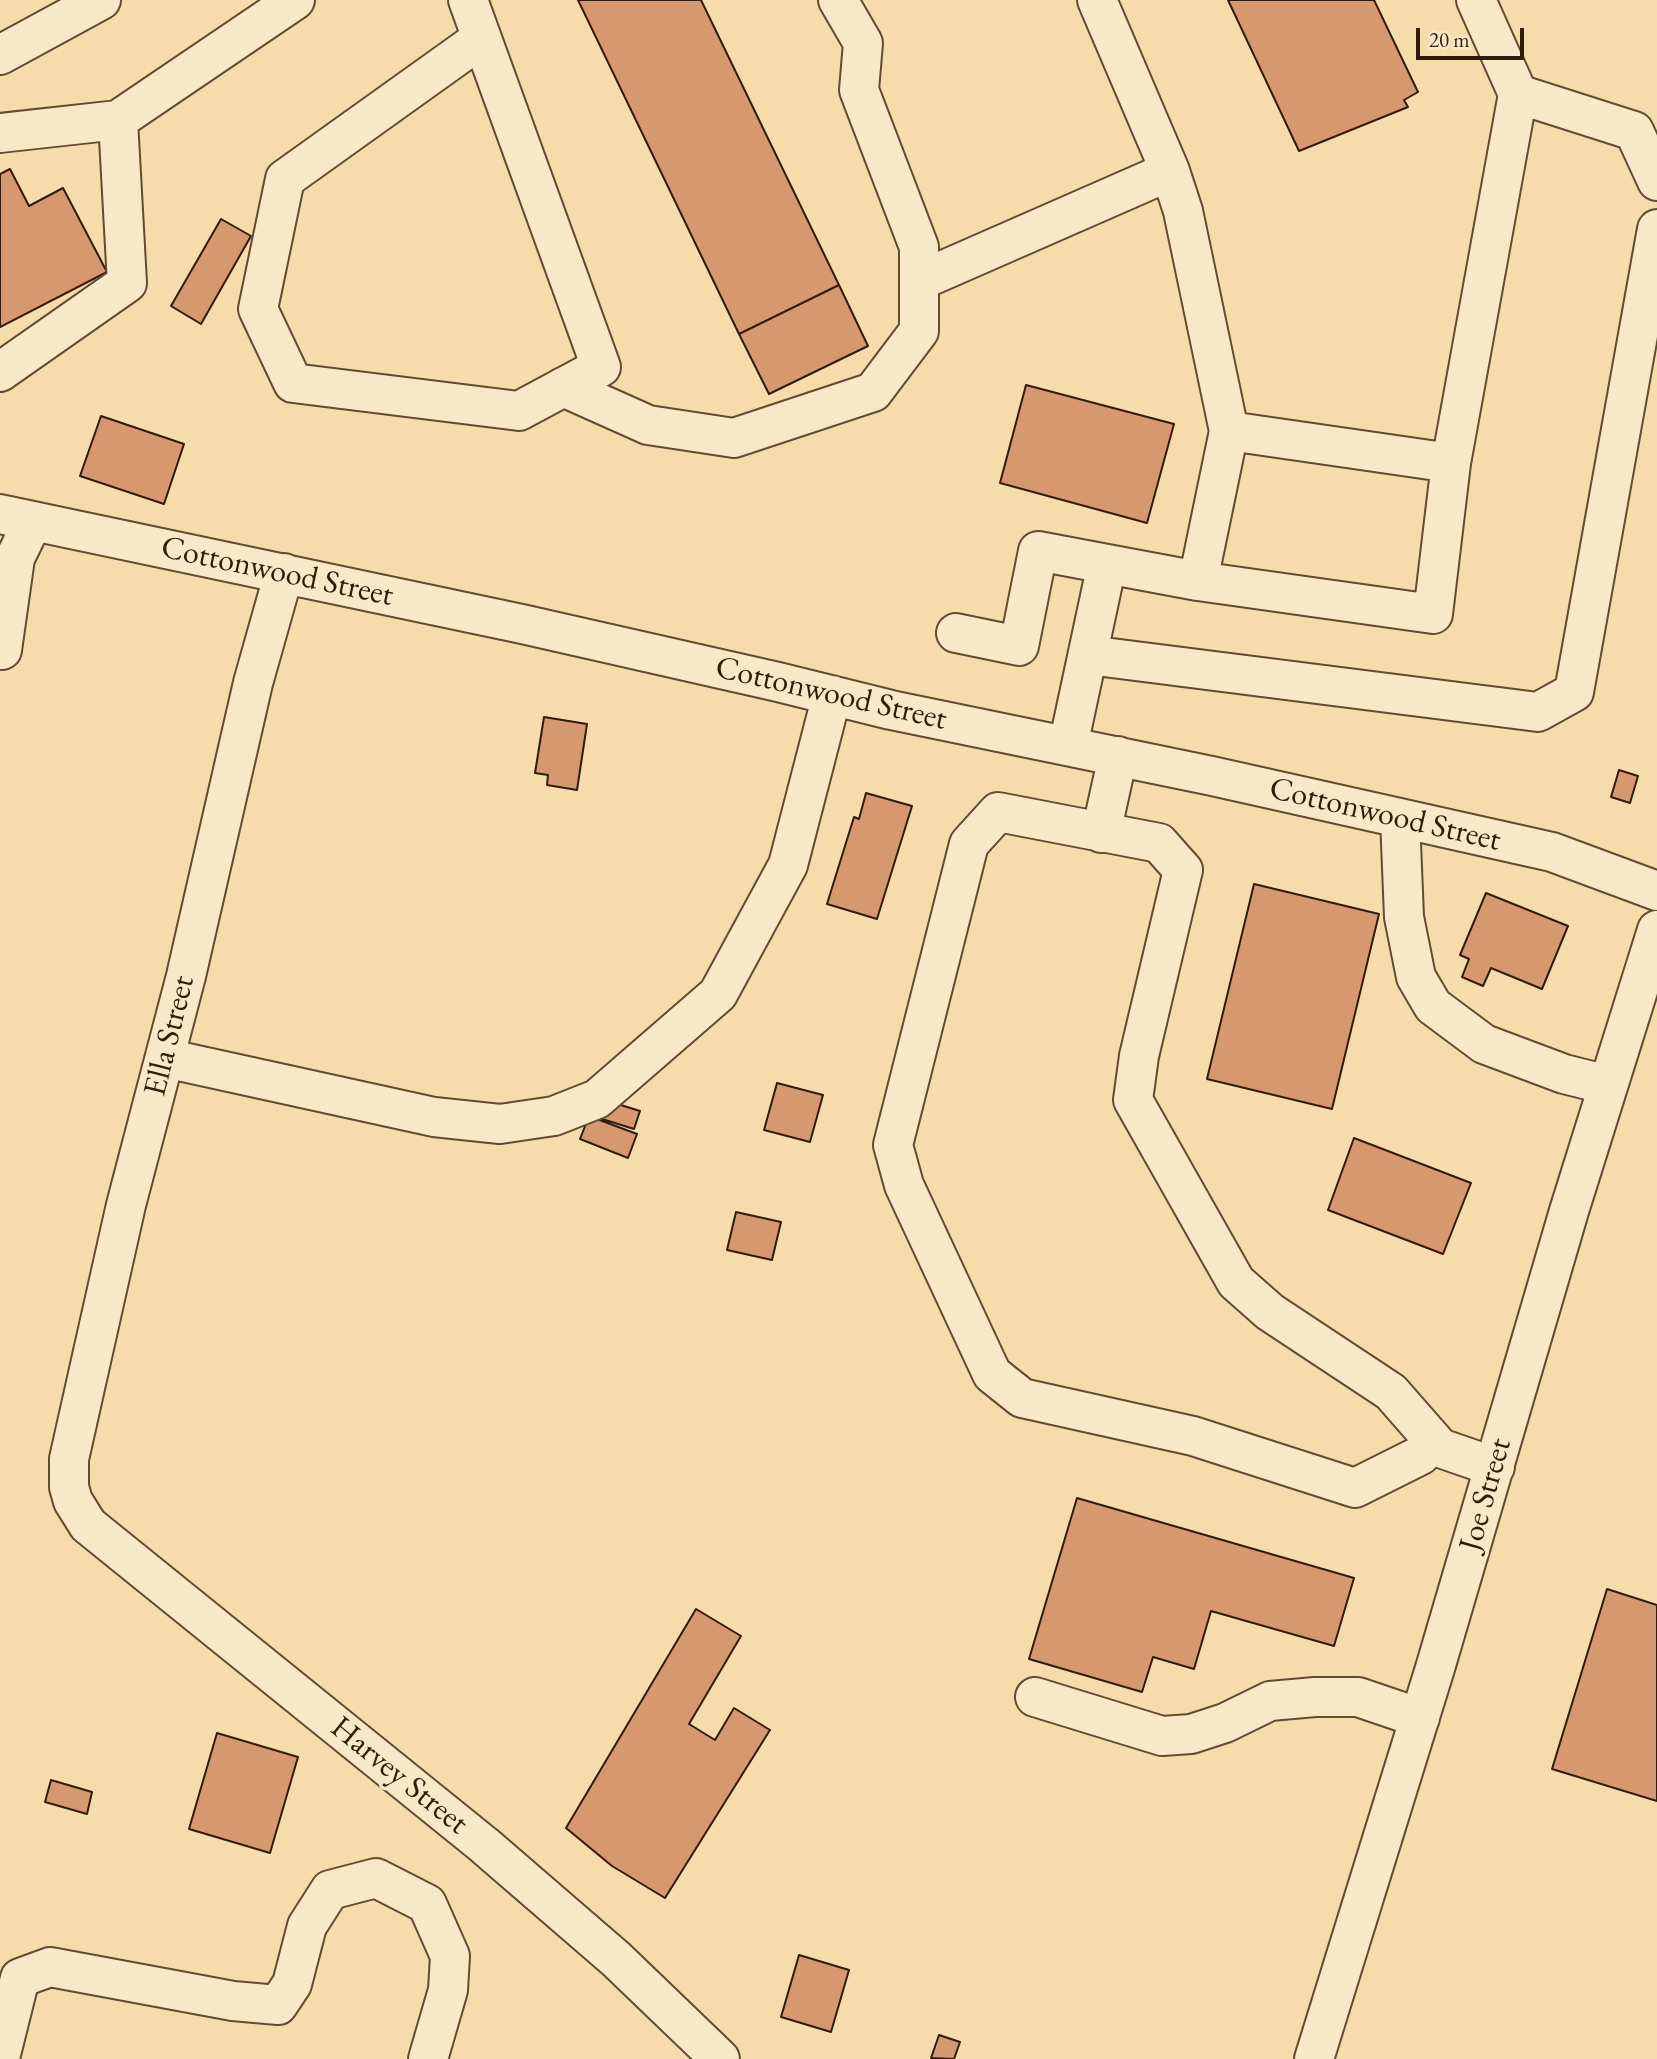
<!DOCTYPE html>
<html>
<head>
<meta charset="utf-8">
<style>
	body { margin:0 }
	#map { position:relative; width:1657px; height:2059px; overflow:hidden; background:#f6dcab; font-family:"EB Garamond",serif }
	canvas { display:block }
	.scale { position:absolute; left:1416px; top:28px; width:108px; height:32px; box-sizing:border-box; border:4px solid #311b0b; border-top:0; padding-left:9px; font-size:21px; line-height:24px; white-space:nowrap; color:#311b0b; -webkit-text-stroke:5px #f9e8c8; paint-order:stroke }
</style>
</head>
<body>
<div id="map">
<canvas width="1657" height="2059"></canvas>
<div class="scale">20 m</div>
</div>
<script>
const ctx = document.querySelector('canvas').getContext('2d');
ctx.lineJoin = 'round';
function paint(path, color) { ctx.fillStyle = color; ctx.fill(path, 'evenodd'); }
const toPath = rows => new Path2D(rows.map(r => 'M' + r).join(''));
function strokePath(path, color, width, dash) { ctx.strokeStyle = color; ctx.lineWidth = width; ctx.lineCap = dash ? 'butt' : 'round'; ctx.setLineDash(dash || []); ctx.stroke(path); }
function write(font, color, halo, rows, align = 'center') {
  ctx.font = font + ' "EB Garamond",serif'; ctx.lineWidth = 7; ctx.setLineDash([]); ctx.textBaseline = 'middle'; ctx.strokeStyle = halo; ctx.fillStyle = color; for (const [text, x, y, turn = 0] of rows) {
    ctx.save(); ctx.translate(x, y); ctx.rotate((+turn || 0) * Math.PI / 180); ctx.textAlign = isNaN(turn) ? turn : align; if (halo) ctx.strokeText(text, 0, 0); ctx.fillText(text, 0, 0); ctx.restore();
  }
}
const building = toPath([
	[578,0,701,0,839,285,739,334,578,0],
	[1228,0,1374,0,1418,92,1404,100,1408,107,1299,151,1228,0],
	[10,169,29,206,63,188,107,272,0,327,0,174,10,169],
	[221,219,251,236,201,324,171,306,221,219],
	[839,285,868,346,769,394,739,334,839,285],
	[1026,385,1174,424,1147,523,1000,483,1026,385],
	[101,416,184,444,164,504,80,476,101,416],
	[544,717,587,724,577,790,547,785,548,775,535,773,544,717],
	[1619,770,1638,776,1630,803,1611,797,1619,770],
	[866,793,912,806,877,919,827,904,854,817,859,819,866,793],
	[1254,884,1379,914,1332,1109,1207,1079,1254,884],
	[1486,893,1568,926,1542,989,1491,968,1483,986,1462,977,1469,959,1460,955,1486,893],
	[777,1083,823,1095,810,1142,764,1130,777,1083],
	[608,1101,640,1111,634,1129,602,1119,608,1101],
	[589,1116,637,1134,628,1158,580,1139,589,1116],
	[1354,1138,1471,1183,1443,1254,1328,1210,1354,1138],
	[736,1212,781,1222,772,1260,727,1250,736,1212],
	[1077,1498,1354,1578,1334,1646,1211,1611,1194,1669,1153,1657,1142,1692,1029,1659,1077,1498],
	[1607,1589,1657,1605,1657,1801,1552,1769,1607,1589],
	[696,1609,741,1636,689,1724,715,1740,734,1708,770,1730,665,1898,612,1866,566,1828,696,1609],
	[217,1733,298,1757,270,1853,189,1829,217,1733],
	[51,1780,92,1792,87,1814,45,1802,51,1780],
	[799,1955,849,1970,831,2032,781,2017,799,1955],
	[939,2035,960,2042,954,2059,931,2058,939,2035]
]);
paint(building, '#d6986f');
strokePath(building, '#311b0b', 2);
const minor = toPath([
	[468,0,601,367,519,411,293,383,258,309,285,179,482,38],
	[1097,0,1170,171,1183,211,1229,431,1198,581],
	[0,55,101,0],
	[1518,94,1634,131,1657,181],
	[0,133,118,120],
	[919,281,1170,171],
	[0,372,127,283,118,120,295,0],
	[563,387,648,425,734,438,873,392,919,331,919,247,859,90,863,43,838,0],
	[1229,431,1451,463,1518,94,1476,0],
	[0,514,522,624,778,682,891,710,1212,776,1552,852,1657,891],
	[284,573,253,683,186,976,126,1205,69,1459,69,1487,73,1501,88,1525,484,1845,616,1959,720,2059],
	[956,633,1019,646,1038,551,1107,564],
	[0,649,2,650,15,558,33,521],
	[1088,655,1538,712,1574,692,1657,229],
	[1068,746,1107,564,1198,581,1433,614,1451,463],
	[1400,818,1404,917,1416,977,1433,1006,1484,1044,1564,1074,1608,1085],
	[1101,833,1118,756],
	[165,1058,434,1117,500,1124,554,1116,597,1099,718,994,788,865,832,695],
	[1433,1440,1421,1455,1355,1488,1193,1436,1022,1398,992,1374,904,1185,893,1145,969,844,998,812,1159,843,1183,870,1139,1056,1133,1100,1236,1282,1270,1312,1391,1392,1440,1448,1495,1467],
	[1035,1697,1162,1736,1191,1734,1225,1723,1270,1701,1315,1697,1358,1697,1420,1718],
	[0,2058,20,1978,50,1967,233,2001,278,2005,292,1984,307,1926,330,1890,376,1878,427,1904,450,1956,448,1990,428,2059],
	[1314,2059,1436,1665,1569,1211,1657,930]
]);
strokePath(minor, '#624b33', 42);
strokePath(minor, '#f9e8c8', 38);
write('32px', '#311b0b', '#f9e8c8', [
	["Cottonwood Street",277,572,12],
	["Cottonwood Street",831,694,13],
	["Cottonwood Street",1385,815,13],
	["Ella Street",170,1036,-76],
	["Joe Street",1486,1495,-74],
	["Harvey Street",399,1776,39]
]);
</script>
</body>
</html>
